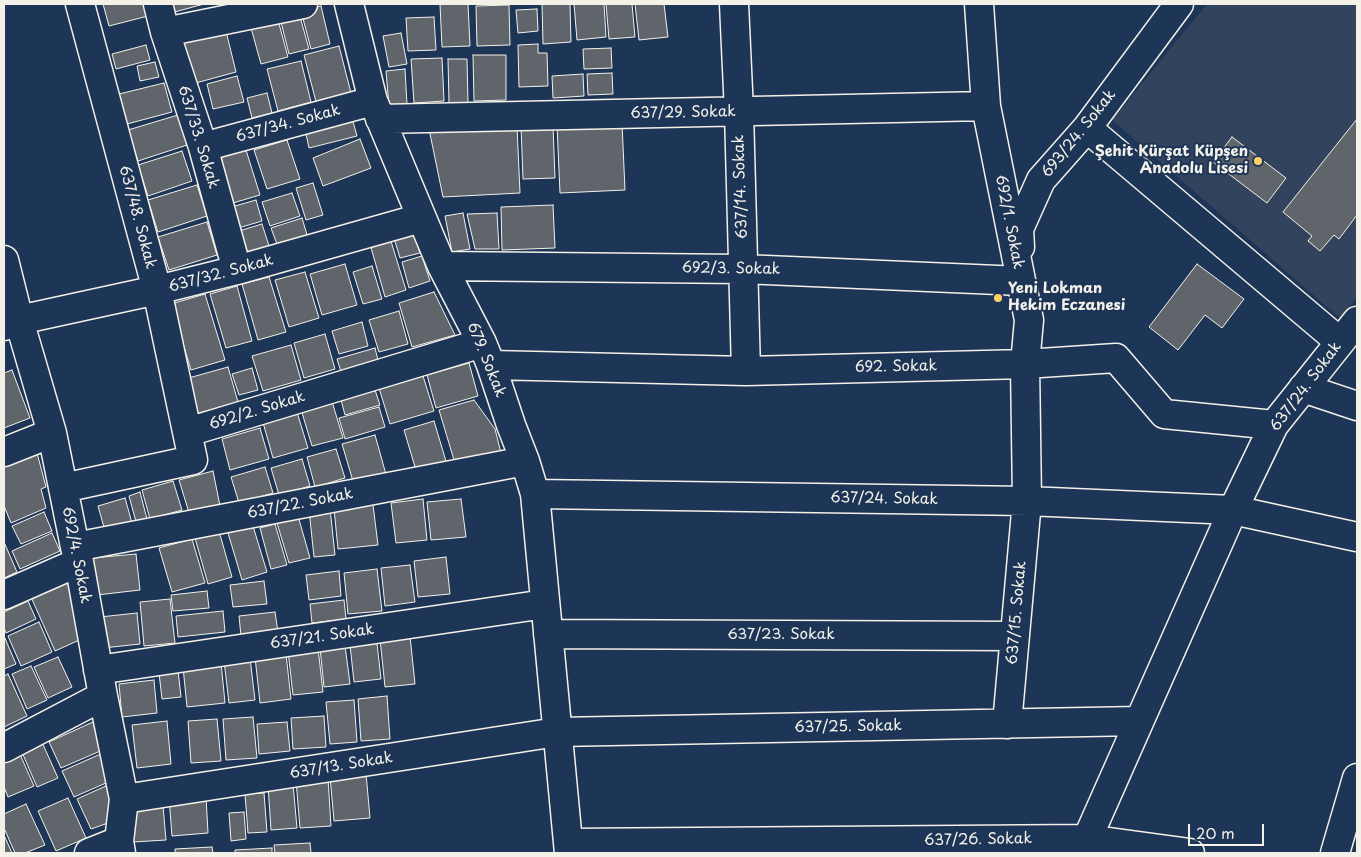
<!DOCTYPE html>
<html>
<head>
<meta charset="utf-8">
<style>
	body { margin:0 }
	#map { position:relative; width:1361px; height:857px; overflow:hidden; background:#1d3557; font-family:"Playpen Sans",sans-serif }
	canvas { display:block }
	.frame { position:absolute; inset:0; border:5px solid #f4f1e8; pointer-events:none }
	.scale { position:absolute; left:1188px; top:824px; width:76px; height:22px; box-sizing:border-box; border:2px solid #f4f1e8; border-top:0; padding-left:6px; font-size:15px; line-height:18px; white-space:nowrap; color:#f4f1e8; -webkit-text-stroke:4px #1d3557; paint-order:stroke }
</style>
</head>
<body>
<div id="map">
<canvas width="1361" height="857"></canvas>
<div class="frame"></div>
<div class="scale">20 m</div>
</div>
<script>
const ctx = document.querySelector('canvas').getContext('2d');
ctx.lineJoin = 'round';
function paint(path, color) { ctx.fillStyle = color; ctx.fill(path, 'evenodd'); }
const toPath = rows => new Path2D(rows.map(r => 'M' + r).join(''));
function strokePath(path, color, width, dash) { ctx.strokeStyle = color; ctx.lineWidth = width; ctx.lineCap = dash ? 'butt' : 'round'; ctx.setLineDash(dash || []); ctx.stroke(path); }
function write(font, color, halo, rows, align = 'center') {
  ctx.font = font + ' "Playpen Sans",sans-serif'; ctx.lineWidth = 4; ctx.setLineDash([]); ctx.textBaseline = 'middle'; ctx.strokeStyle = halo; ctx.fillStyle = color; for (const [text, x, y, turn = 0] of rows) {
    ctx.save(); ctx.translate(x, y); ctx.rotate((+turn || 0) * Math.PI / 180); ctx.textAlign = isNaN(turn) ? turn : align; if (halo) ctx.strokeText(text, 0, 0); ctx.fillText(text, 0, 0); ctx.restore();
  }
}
paint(toPath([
	[1207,4,1357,4,1357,297,1341,319,1112,120]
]), '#31435d');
const building = toPath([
	[103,4,145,4,148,16,109,26,103,4],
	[169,4,204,4,171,13,169,4],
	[440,4,468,4,470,46,442,47,440,4],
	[542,4,570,4,571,42,543,44,542,4],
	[574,4,604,4,606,37,577,40,574,4],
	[606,4,632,4,635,37,609,39,606,4],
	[635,4,664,4,668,37,639,40,635,4],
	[509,5,510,45,477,46,476,6,509,5],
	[321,6,330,44,311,49,301,11,321,6],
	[537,9,538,31,518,33,516,10,537,9],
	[299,13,309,49,289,54,280,18,299,13],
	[434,17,436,50,408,51,406,18,434,17],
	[278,20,288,57,261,64,251,28,278,20],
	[225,27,236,72,192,84,180,38,225,27],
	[401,33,407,64,389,67,383,36,401,33],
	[538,44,538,53,547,53,548,86,519,87,518,45,538,44],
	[146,45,150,60,116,69,112,54,146,45],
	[339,46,351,93,316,102,304,55,339,46],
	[611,48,612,68,584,69,583,49,611,48],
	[473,55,506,55,506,100,474,101,473,55],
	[442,58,444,101,414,103,411,59,442,58],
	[448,59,467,59,468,103,449,103,448,59],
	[301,61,311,102,278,111,267,69,301,61],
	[155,62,159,77,140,81,137,66,155,62],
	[405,69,407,105,389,106,386,71,405,69],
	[612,73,613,94,588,95,587,74,612,73],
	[583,74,584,96,553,98,552,76,583,74],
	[237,76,244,102,213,109,207,84,237,76],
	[164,83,172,112,127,124,119,94,164,83],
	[267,93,272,113,252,118,247,98,267,93],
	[178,115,187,145,138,161,128,130,178,115],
	[352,118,357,136,309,148,305,129,352,118],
	[1357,119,1357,215,1339,239,1334,235,1320,251,1308,241,1312,236,1283,212,1357,119],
	[622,123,625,190,560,193,557,125,622,123],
	[517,126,520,193,443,197,429,129,517,126],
	[553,126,555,178,523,179,521,127,553,126],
	[1232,137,1286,178,1267,203,1213,162,1232,137],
	[360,139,371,168,323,186,313,158,360,139],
	[287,140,300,179,267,189,254,150,287,140],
	[246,150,260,195,233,203,219,158,246,150],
	[182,151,192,181,148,196,138,165,182,151],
	[313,183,323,215,306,220,296,188,313,183],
	[197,185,207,216,158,232,148,200,197,185],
	[292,193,300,216,270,226,262,202,292,193],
	[256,200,262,221,235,229,228,208,256,200],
	[553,205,555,248,502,250,501,207,553,205],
	[463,213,470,249,452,252,445,216,463,213],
	[497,213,499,249,475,249,467,214,497,213],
	[302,218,308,238,278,247,271,228,302,218],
	[207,222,217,255,169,270,158,237,207,222],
	[262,224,270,249,247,256,239,231,262,224],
	[413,229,420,253,400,258,393,235,413,229],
	[390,238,406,290,385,297,370,244,390,238],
	[422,256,430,281,409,288,402,262,422,256],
	[345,264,357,305,322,315,310,274,345,264],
	[1197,264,1244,299,1222,328,1205,315,1178,350,1149,327,1197,264],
	[372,266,382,299,363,304,353,272,372,266],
	[305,272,319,318,289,327,275,280,305,272],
	[269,277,286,332,258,340,242,284,269,277],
	[237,286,252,341,226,348,210,294,237,286],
	[434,292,455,335,412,347,399,303,434,292],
	[205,294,225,360,191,370,171,304,205,294],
	[399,311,408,344,379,352,369,320,399,311],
	[362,322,368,346,339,354,332,331,362,322],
	[325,334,335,369,304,378,294,343,325,334],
	[291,345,301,380,263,391,252,356,291,345],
	[375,348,379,364,342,375,337,359,375,348],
	[469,363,478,396,436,408,427,375,469,363],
	[228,367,238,402,195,414,185,379,228,367],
	[252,368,258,390,239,395,232,374,252,368],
	[12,370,30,418,4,428,4,373,12,370],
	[423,376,434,411,390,424,379,388,423,376],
	[375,390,380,405,345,415,341,400,375,390],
	[331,398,343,438,312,446,300,406,331,398],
	[474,400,495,429,502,457,457,470,439,410,474,400],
	[379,407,385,427,345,439,339,418,379,407],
	[296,409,308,448,273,458,262,419,296,409],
	[434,421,448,468,418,477,404,430,434,421],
	[260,428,269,459,230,470,222,439,260,428],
	[375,435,387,478,355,488,342,444,375,435],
	[36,449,46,487,41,489,46,508,11,523,4,506,4,463,36,449],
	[336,449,345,478,315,487,307,457,336,449],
	[302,459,310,486,279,495,271,468,302,459],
	[265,467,273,493,239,503,231,477,265,467],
	[213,471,220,506,190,516,179,480,213,471],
	[173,481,182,510,150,519,142,490,173,481],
	[140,492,147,519,136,522,129,496,140,492],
	[125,498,132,523,105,531,98,506,125,498],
	[423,499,427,540,396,543,391,503,423,499],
	[461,499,466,537,431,540,427,502,461,499],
	[373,505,378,545,338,549,334,509,373,505],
	[330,508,335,555,314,557,309,510,330,508],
	[44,512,52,531,21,544,12,526,44,512],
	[298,516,310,558,289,563,277,523,298,516],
	[275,524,287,565,271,569,260,528,275,524],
	[253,526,267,572,242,580,228,533,253,526],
	[219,531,232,577,208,584,195,538,219,531],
	[52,533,60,551,20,569,12,551,52,533],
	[192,539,205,583,172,592,159,548,192,539],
	[4,542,17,572,4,578,4,542],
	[136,554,140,590,97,595,93,558,136,554],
	[446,557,450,594,418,597,414,561,446,557],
	[410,565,415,602,385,606,381,568,410,565],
	[377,569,382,611,348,614,344,573,377,569],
	[339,571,341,596,309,600,306,575,339,571],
	[67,580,86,637,55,651,31,597,67,580],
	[264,581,267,604,233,607,230,585,264,581],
	[207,591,209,608,173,611,171,595,207,591],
	[170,599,175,643,144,646,140,602,170,599],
	[344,600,346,619,312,623,310,604,344,600],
	[28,601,36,619,6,633,4,628,4,612,28,601],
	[223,611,225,632,178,637,176,616,223,611],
	[275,612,278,632,241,636,239,616,275,612],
	[137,613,140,644,103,648,100,617,137,613],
	[39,622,52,652,21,666,8,636,39,622],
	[4,636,16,664,4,669,4,636],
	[410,636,415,684,385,687,380,639,410,636],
	[377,643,381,679,354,682,350,645,377,643],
	[345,645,350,684,324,687,320,648,345,645],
	[318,648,323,692,293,695,288,651,318,648],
	[286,654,291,699,260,703,255,657,286,654],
	[58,657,72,687,48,698,34,667,58,657],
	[250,658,255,700,229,703,224,661,250,658],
	[221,662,225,703,187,707,183,667,221,662],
	[31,666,47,700,27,709,12,674,31,666],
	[178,670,181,697,162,699,159,673,178,670],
	[8,674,27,716,4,727,4,676,8,674],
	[154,680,157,713,122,717,119,684,154,680],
	[387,696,390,739,361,741,358,699,387,696],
	[354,700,357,742,330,744,326,702,354,700],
	[324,716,326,747,293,749,291,718,324,716],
	[253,717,257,758,226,760,223,719,253,717],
	[217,719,221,761,191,763,188,721,217,719],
	[167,721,171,764,137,768,132,725,167,721],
	[93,722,105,749,61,768,49,742,93,722],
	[287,722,290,751,259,754,257,724,287,722],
	[41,740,58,778,37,787,21,750,41,740],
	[19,752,34,786,8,797,4,787,4,759,19,752],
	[103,753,115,779,74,797,62,771,103,753],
	[366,773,370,818,334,821,330,776,366,773],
	[328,778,331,826,300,828,296,780,328,778],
	[293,784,297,828,271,830,268,785,293,784],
	[108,785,120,812,108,823,91,829,77,799,108,785],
	[264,793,267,832,248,833,245,794,264,793],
	[206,796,208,833,172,836,169,798,206,796],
	[68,798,86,838,56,851,38,811,68,798],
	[26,804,45,845,25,853,15,853,4,828,4,814,26,804],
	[163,806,166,840,133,842,131,808,163,806],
	[244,812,246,839,231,841,229,813,244,812],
	[4,835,12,853,4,853,4,835],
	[310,843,311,853,275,853,274,845,310,843],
	[212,847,213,853,175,853,175,849,212,847],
	[272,848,272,853,235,853,235,850,272,848]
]);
paint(building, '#60656b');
strokePath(building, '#f4f1e8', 1);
const minor = toPath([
	[158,4,165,32,203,147,237,270],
	[349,4,373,101,442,266,482,343,491,365,511,425,525,461,535,494,569,853],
	[734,4,739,112,746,371],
	[979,4,986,106,1029,320,1025,364,1027,501,1007,724],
	[165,32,303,4],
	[380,119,986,106],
	[1087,128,1340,342],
	[203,147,373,101],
	[1020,247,1019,229,1041,180,1087,128,1179,4],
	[4,260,19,320,52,433,75,547,79,562,103,696,124,799,119,841,121,853],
	[442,266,743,269,1021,281],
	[4,326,19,320,157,290,237,270,421,218],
	[491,365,746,371,1025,364,1116,358,1164,414,1274,425],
	[1303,388,1357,406],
	[188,432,482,343],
	[4,452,52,433],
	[63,488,193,460,157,290,80,4],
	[535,494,1027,501,1233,510,1357,537],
	[75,547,525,461],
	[4,595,79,562],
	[548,634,1015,636],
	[98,670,545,604],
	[4,748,103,696],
	[124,799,557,732,1139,721],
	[568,843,1087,839,1190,853],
	[89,853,119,841],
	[1081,853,1233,510,1274,425,1357,321],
	[1335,853,1357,778]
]);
strokePath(minor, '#f4f1e8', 31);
strokePath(minor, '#1d3557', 28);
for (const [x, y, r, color] of [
	[1258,161,5,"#ffd166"],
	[998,298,5,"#ffd166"]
]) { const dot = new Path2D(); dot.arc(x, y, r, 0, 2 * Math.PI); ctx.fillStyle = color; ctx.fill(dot); strokePath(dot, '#1d3557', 2); }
write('15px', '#f4f1e8', '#1d3557', [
	["637/29. Sokak",683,113,-1],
	["637/34. Sokak",288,124,-15],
	["693/24. Sokak",1079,134,-51],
	["637/33. Sokak",198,137,73],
	["637/14. Sokak",741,187,-92],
	["637/48. Sokak",137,217,75],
	["692/1. Sokak",1009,222,79],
	["692/3. Sokak",731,269,1],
	["637/32. Sokak",221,274,-15],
	["679. Sokak",486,360,68],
	["692. Sokak",896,367,-1],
	["637/24. Sokak",1306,387,-53],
	["692/2. Sokak",257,411,-17],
	["637/24. Sokak",884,499,1],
	["637/22. Sokak",300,504,-11],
	["692/4. Sokak",76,555,79],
	["637/15. Sokak",1017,613,-85],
	["637/23. Sokak",781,635],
	["637/21. Sokak",322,637,-8],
	["637/25. Sokak",848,727,-1],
	["637/13. Sokak",341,766,-9],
	["637/26. Sokak",978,840,-1]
]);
write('bold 15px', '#f4f1e8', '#1d3557', [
	["Şehit Kürşat Küpşen",1248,152],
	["Anadolu Lisesi",1248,169],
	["Yeni Lokman",1008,289,"left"],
	["Hekim Eczanesi",1008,306,"left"]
], 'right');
</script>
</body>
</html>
